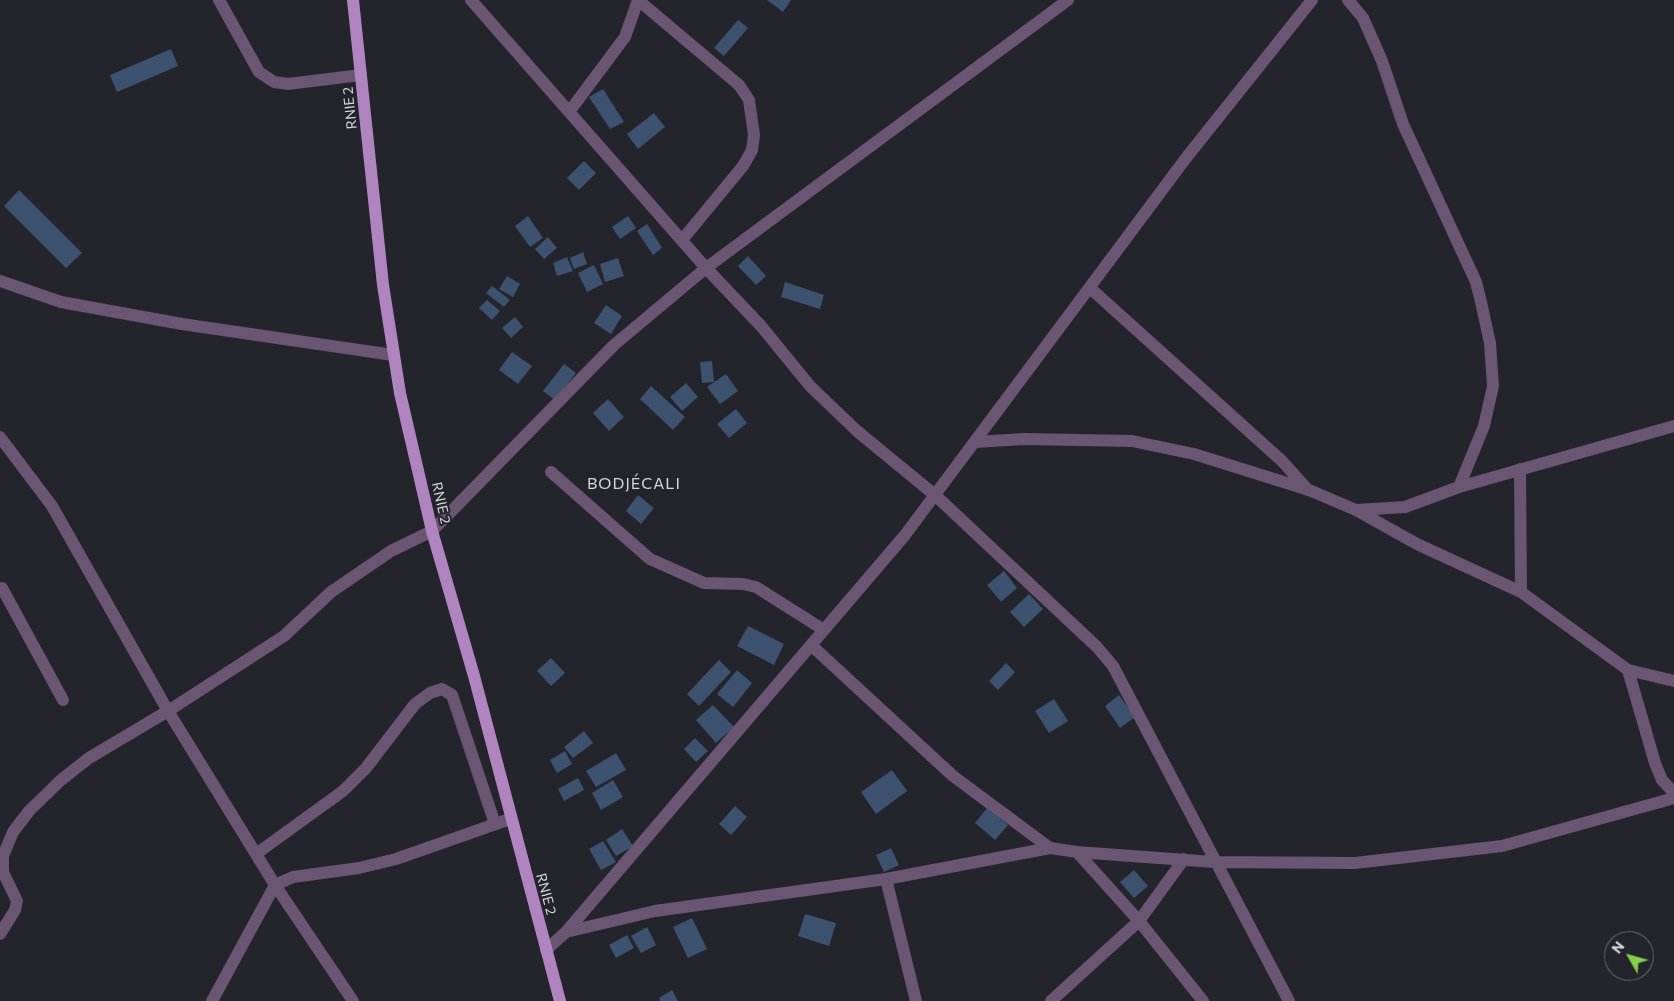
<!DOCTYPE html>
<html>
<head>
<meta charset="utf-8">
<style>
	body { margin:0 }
	#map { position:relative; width:1674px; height:1001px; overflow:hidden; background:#24242d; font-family:Commissioner,sans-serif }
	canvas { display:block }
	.north { position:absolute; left:1604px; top:931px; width:50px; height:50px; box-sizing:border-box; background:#24242d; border:1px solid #6b6b73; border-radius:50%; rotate:308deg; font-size:14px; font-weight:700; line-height:20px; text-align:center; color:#d5d5db }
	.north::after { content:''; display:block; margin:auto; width:18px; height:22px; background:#85cf4c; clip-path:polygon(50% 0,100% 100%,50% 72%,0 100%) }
</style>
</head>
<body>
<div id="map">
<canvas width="1674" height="1001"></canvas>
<div class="north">N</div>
</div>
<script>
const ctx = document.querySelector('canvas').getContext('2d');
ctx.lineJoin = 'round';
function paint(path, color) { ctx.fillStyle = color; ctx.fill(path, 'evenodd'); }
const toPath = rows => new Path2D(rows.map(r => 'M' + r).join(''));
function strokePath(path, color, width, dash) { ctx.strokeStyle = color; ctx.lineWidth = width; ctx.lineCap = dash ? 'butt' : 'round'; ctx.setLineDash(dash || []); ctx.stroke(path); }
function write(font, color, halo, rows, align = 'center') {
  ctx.font = font + ' Commissioner,sans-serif'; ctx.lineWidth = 4; ctx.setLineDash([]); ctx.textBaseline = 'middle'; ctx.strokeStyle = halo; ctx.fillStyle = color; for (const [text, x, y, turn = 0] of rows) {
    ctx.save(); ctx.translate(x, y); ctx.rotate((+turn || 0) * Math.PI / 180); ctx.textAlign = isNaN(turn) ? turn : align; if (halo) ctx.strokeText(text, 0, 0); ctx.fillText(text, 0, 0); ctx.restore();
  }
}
paint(toPath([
	[767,0,791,0,783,12],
	[738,20,748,28,724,56,714,48],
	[171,49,178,66,117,92,110,75],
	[603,89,624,122,610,129,589,97],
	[654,113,665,127,638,149,627,134],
	[584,161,596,173,579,190,567,178],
	[19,190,82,253,66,268,4,206],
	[528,216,543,238,530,247,515,226],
	[628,216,636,228,620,239,612,227],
	[647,224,662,248,653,255,637,231],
	[548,237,557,248,544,259,535,249],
	[583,252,587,264,574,269,570,258],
	[748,256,766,276,756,285,738,266],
	[567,257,573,271,557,276,553,263],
	[618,258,624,276,605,282,600,264],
	[594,265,603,284,587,292,578,273],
	[507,276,520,284,513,297,499,289],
	[785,282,824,295,820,309,781,297],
	[492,286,510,300,504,307,486,293],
	[487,300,500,311,492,320,479,308],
	[606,305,622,316,611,334,594,323],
	[515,317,523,327,511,338,502,328],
	[512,352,532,366,518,384,499,370],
	[712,361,714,382,702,383,700,362],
	[564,364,576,373,555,400,543,391],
	[726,374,738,391,720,404,707,387],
	[686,383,698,397,682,411,670,397],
	[651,386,685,417,673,430,640,399],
	[608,399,624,417,609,431,593,413],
	[736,409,747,423,729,438,717,424],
	[638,495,654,508,641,524,626,511],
	[1004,571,1017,588,1001,602,987,585],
	[1029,594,1043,609,1024,627,1010,612],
	[748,626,784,644,774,665,737,646],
	[551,658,565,673,551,686,537,671],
	[719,660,731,672,699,706,687,694],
	[1006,663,1015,672,998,690,989,681],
	[737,670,752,683,733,707,717,694],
	[1119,695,1135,717,1120,728,1105,706],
	[1054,699,1068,721,1049,733,1035,711],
	[713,705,734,727,716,743,696,720],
	[584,731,593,743,573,758,564,747],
	[695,738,708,751,696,762,684,749],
	[565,751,572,764,557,773,550,760],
	[616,753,626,770,596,787,586,771],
	[892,770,907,791,876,814,861,792],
	[578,778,584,790,564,801,558,789],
	[613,780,623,797,601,810,592,793],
	[735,806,747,817,731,835,719,824],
	[987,808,1008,825,995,840,975,823],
	[622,829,633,846,616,856,606,840],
	[603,841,616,862,601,870,589,849],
	[891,848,899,865,884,872,876,855],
	[1134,870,1148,886,1134,898,1120,882],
	[805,914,836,923,829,946,798,936],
	[692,918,707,949,688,958,673,927],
	[647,927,656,945,641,953,631,936],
	[627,935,634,948,616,958,609,945],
	[672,990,678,1001,660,1001,659,998]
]), '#3c526f');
strokePath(toPath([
	[219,0,259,72,274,82,288,84,361,75],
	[471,0,706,268,761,326,810,386,857,431,936,496,1097,647,1113,666,1289,1001],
	[638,0,739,85,749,100,754,135,752,150,743,166,682,240],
	[1348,0,1363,18,1382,61,1403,124,1476,282,1481,302,1490,343,1493,386,1484,426,1459,487],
	[569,112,625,37,638,0],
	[0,281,61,302,182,324,393,355],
	[1090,288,1282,461,1308,490],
	[0,437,52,506,168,711,275,885,353,1001],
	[975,442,1024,439,1132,441,1194,454,1309,490,1356,510,1417,544,1521,592,1628,670,1674,681],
	[1520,469,1521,592],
	[551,472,650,559,704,583,743,584,756,587,824,630],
	[1356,510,1405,507,1459,487,1674,426],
	[2,588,63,700],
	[811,645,953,776,1050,848],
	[1628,670,1655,763,1662,780,1674,793],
	[1077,852,1139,921,1203,1001],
	[256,854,343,791,366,768,415,704,430,693,442,689,452,695,495,824],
	[886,879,916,1001],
	[566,932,655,911,886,879,1050,848,1077,852,1214,862,1355,863,1502,846,1674,798],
	[0,934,15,910,17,901,3,872,3,856,13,832,29,811,61,780,89,758,168,711,284,636,331,592,391,551,432,531,614,345,706,268,1068,0],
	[546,950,566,932,905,535,1186,158,1312,0],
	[212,1001,275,885,293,877,359,868,396,859,510,819],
	[1051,1001,1139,921,1184,859]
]), '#6a5572', 12);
strokePath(toPath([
	[353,0,383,285,400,393,432,531,474,676,560,1001]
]), '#af84bf', 12);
write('14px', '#d5d5db', '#24242d', [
	["RNIE 2",350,108,-96],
	["RNIE 2",441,503,77],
	["RNIE 2",546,894,75]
]);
ctx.letterSpacing = '1px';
write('16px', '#d5d5db', '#24242d', [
	["BODJÉCALI",634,484]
]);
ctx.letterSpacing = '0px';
</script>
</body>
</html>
